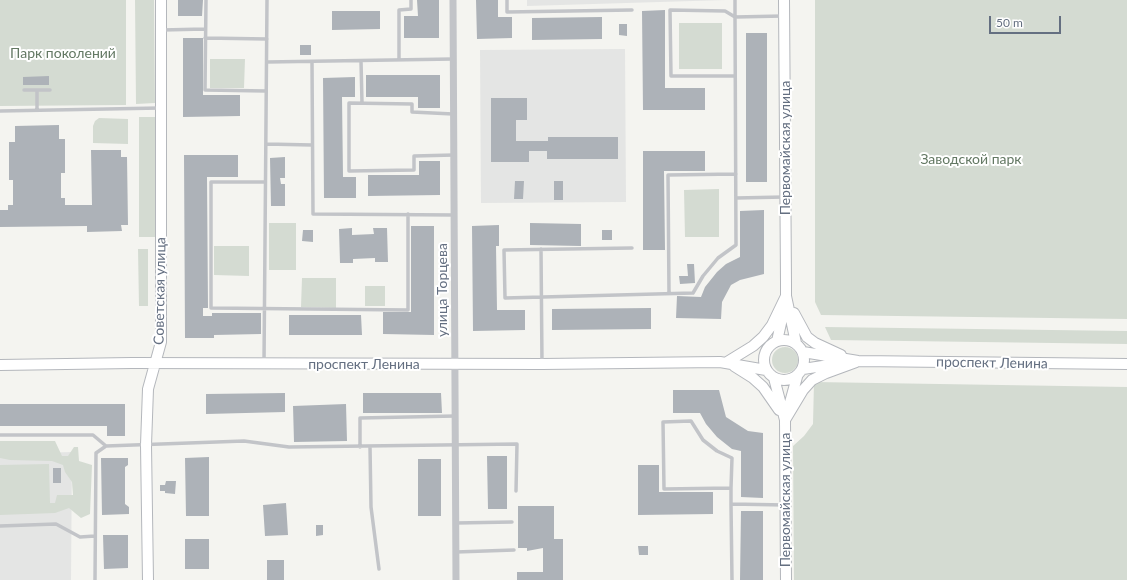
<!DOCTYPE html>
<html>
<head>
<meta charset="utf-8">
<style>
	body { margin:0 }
	#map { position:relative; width:1127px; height:580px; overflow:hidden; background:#f4f4f0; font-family:Lato,sans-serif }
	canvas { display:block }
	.scale { position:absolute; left:989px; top:16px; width:72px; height:18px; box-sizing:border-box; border:2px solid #646f81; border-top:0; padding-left:5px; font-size:12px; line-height:14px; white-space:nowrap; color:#646f81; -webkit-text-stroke:3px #fff; paint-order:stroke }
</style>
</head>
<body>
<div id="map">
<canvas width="1127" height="580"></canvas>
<div class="scale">50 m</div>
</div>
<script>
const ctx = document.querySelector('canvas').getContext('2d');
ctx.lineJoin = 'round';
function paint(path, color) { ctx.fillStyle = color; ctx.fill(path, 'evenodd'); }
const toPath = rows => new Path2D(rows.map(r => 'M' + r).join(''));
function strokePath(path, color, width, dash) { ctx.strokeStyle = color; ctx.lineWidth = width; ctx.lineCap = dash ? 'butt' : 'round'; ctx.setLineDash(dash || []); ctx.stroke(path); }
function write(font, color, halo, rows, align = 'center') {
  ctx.font = font + ' Lato,sans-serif'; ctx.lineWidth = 4; ctx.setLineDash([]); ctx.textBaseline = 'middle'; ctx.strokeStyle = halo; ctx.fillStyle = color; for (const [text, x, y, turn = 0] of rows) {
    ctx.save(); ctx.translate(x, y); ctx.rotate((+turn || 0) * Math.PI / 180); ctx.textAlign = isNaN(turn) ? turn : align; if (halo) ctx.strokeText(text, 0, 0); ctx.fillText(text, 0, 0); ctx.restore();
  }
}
paint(toPath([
	[527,0,726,0,527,6],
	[625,49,626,202,481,203,480,50],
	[72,452,71,580,0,580,0,454]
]), '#e4e5e4');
paint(toPath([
	[0,0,126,0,126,105,0,106],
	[135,0,154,0,155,103,136,104],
	[815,0,1127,0,1127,319,821,315,815,302],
	[679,23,722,23,722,69,679,69],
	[210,59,245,59,244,88,210,88],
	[139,117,156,117,157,237,139,237],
	[99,118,128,119,128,144,93,143,93,126,95,121],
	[719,189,719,237,685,237,684,190],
	[269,223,296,223,296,270,269,270],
	[214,246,249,246,249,276,214,275],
	[138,249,148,249,148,306,139,306],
	[302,278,336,278,336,308,301,307],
	[365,286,385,286,385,306,365,306],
	[825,327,1127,331,1127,344,831,340],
	'772 360a13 13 0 1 1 26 0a13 13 0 1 1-26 0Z',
	[814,382,1127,387,1127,580,794,580,793,446,804,436,813,424],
	[0,441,55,441,62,456,68,456,74,447,78,447,79,461,92,465,90,514,81,518,69,508,55,513,0,515,0,465,49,464,50,503,55,503,57,495,73,495,72,482,65,472,63,465,52,461,10,460,0,458]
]), '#d4dbd2');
paint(toPath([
	[178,0,203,0,202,16,178,16],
	[417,0,439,0,439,38,404,38,404,16,418,16],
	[476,0,498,0,498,17,512,17,512,38,477,39],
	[665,10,665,88,705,88,705,110,643,110,642,11],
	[332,11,380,11,380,29,332,30],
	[602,17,602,39,532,40,532,18],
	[619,24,627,24,627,36,619,35],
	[746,33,767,33,767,182,746,182],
	[183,38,203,38,203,95,240,95,240,116,183,117],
	[300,45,311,45,311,55,300,55],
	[366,75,440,75,440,108,418,108,418,97,366,97],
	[49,76,49,85,23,85,23,77],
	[355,77,355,97,342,97,343,177,356,177,356,198,324,198,323,78],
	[491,98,527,98,527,120,516,120,516,141,548,141,548,137,618,137,618,159,547,159,547,151,529,151,529,162,491,162],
	[59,125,59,139,65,139,65,173,61,173,61,198,65,198,65,205,92,205,91,150,121,150,121,157,127,157,128,225,121,225,122,231,87,232,87,226,0,227,0,210,8,210,8,205,13,205,13,180,9,180,9,142,15,142,15,126],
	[643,151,705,151,705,171,664,171,665,250,643,250],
	[184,155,238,155,238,177,207,177,208,308,203,308,203,316,212,316,212,313,261,313,261,334,214,335,214,338,185,338],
	[285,157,285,178,280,178,281,184,285,184,285,206,271,206,270,158],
	[419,161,440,161,440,195,368,196,368,175,419,175],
	[515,181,524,181,523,199,514,199],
	[554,181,563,181,563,200,554,200],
	[764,210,764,274,740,280,731,285,722,302,721,319,676,318,677,296,701,297,705,287,717,272,726,264,740,257,740,211],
	[530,223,581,224,581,246,530,245],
	[499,225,499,246,496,246,497,310,525,310,525,330,473,331,472,226],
	[411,226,434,226,434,335,383,334,383,312,411,312],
	[352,228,352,235,374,234,373,228,387,228,388,262,375,262,375,258,353,259,353,263,340,263,339,229],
	[303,230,313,230,313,242,302,241],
	[602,230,612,230,612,240,602,240],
	[687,264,694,264,695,283,680,284,679,276,688,276],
	[651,308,651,329,552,330,552,309],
	[289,315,361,315,362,335,289,335],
	[673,390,719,390,726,417,748,431,763,433,763,498,741,497,741,451,732,449,717,437,706,424,700,413,673,413],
	[285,393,285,412,206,414,206,394],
	[363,393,441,393,442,413,363,413],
	[0,404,125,404,125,436,107,436,107,426,0,426],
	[346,404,347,441,294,442,293,406],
	[487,456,507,456,507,509,488,509],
	[209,457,209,516,186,516,185,458],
	[101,458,128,458,128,465,125,467,125,504,129,507,129,514,102,515],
	[418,459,441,459,441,516,418,516],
	[638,465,659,465,659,492,713,492,713,514,638,515],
	[53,468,61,468,61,483,53,483],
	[166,481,176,481,175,494,165,493,165,491,160,491,160,485,165,485],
	[286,503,288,535,265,536,263,505],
	[518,506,554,506,554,539,563,539,563,580,517,580,517,572,543,572,543,548,527,551,527,548,518,548],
	[741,511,763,511,763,580,740,580],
	[316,525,323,525,323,535,316,536],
	[103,535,128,535,128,568,104,569],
	[185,539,209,539,209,569,185,569],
	[638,546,648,546,648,555,639,555],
	[267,560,284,560,284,580,267,580]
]), '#adb2b8');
const secondary = toPath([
	[784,0,786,283,786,296,796,343],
	[794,313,807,337,815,343,841,355],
	'764 360a20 20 0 1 1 40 0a20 20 0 1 1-40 0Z',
	[777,341,784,310],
	[803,352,858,361,1127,364],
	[727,362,753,346,763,337,772,325,786,296],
	[0,365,132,363,542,364,720,362,766,370],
	[734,366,753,378,763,387,779,410],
	[803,369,836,364],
	[774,378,785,420,786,580],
	[789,406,797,377],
	[785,420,803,390,812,380,826,373,856,362],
	[148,580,146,445,148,389,161,342,161,0]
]);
strokePath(secondary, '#b4b7bc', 12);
strokePath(toPath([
	[206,0,205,90,266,91],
	[507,0,507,12,632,10],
	[735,0,735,17,783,16],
	[162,30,205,29],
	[205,38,267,39],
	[399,60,399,10,411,9,411,0],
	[361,61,362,103],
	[267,62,453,59],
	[312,62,313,214,454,215],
	[24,90,37,90],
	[37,110,37,90,50,90],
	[0,111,160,108],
	[453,114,412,112,412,104,349,103,349,171,414,170,414,156,454,155],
	[266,144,312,145],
	[265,182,211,182,211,308,408,310,408,214],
	[736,198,784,197],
	[632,248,504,250,505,298,693,293,703,276,718,258,736,245,735,17,725,11,670,10,671,76,735,76],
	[541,249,542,363],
	[669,293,668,175,736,174],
	[264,363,267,0],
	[0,435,93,435,106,446,244,441,289,447,517,444,516,491],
	[360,447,360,418,455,416],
	[370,447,371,507,379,569],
	[731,488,732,458,717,451,703,440,691,421,663,422,664,489,731,488,731,504],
	[456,523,512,522],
	[0,526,56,524,80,537,95,536],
	[456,552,514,550],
	[95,580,96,453,106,446],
	[732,580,731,504,785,505]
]), '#c2c4c8', 3.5);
strokePath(toPath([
	[453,0,456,580]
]), '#c2c4c8', 7);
strokePath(secondary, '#fff', 10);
write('14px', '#637863', '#fff', [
	["Парк поколений",63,53],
	["Заводской парк",971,159]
]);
write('14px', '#646f81', '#fff', [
	["Первомайская улица",785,148,-90],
	["улица Торцева",442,290,-90],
	["Советская улица",160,291,-89],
	["проспект Ленина",992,363,1],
	["проспект Ленина",364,364],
	["Первомайская улица",785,500,-90]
]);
</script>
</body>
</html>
